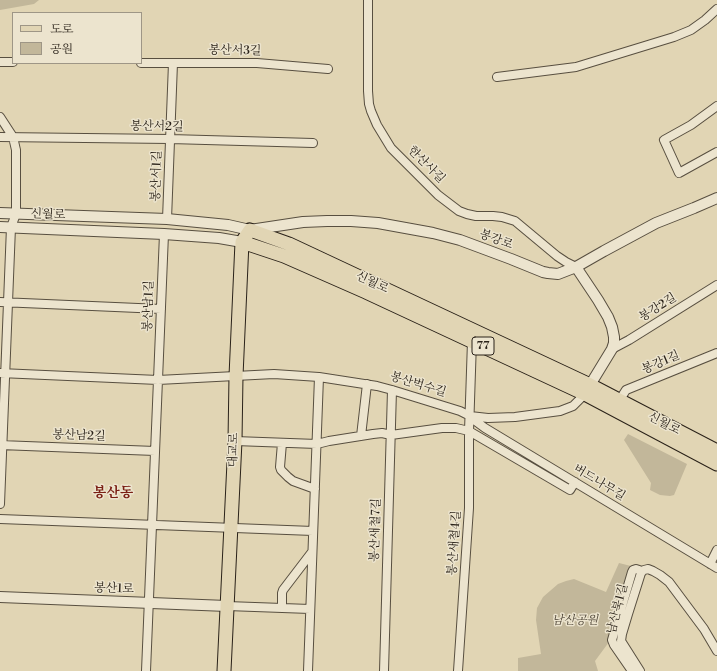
<!DOCTYPE html>
<html>
<head>
<meta charset="utf-8">
<style>
	body { margin:0 }
	#map { position:relative; width:717px; height:671px; overflow:hidden; background:#e1d5b4; font-family:"Libre Bodoni","Noto Serif KR",serif }
	canvas { display:block }
	.legend { position:absolute; left:12px; top:12px; width:130px; height:52px; box-sizing:border-box; background:#ece4ce; border:1px solid #9e9686; margin:0; padding:5px 7px; list-style:none; font-size:12px; color:#2a2219 }
	.legend li { display:flex; align-items:center; gap:8px; height:20px }
	.legend b { width:20px; border:1px solid #9e9686 }
</style>
</head>
<body>
<div id="map">
<canvas width="717" height="671"></canvas>
<ul class="legend">
<li><b style="height:5px;background:#e1d5b4"></b>도로</li>
<li><b style="height:11px;background:#c2b79a"></b>공원</li>
</ul>
</div>
<script>
const ctx = document.querySelector('canvas').getContext('2d');
ctx.lineJoin = 'round';
function paint(path, color) { ctx.fillStyle = color; ctx.fill(path, 'evenodd'); }
const toPath = rows => new Path2D(rows.map(r => 'M' + r).join(''));
function strokePath(path, color, width, dash) { ctx.strokeStyle = color; ctx.lineWidth = width; ctx.lineCap = dash ? 'butt' : 'round'; ctx.setLineDash(dash || []); ctx.stroke(path); }
function write(font, color, halo, rows, align = 'center') {
  ctx.font = font + ' "Libre Bodoni","Noto Serif KR",serif'; ctx.lineWidth = 3; ctx.setLineDash([]); ctx.textBaseline = 'middle'; ctx.strokeStyle = halo; ctx.fillStyle = color; for (const [text, x, y, turn = 0] of rows) {
    ctx.save(); ctx.translate(x, y); ctx.rotate((+turn || 0) * Math.PI / 180); ctx.textAlign = isNaN(turn) ? turn : align; if (halo) ctx.strokeText(text, 0, 0); ctx.fillText(text, 0, 0); ctx.restore();
  }
}
paint(toPath([
	[0,0,39,0,34,4,0,10],
	[628,434,687,464,674,495,670,496,660,495,650,490,651,483,624,440],
	[619,563,631,566,609,642,595,661,598,671,518,671,518,658,541,654,536,620,537,608,543,597,558,584,566,581,574,579,606,592]
]), '#c2b79a');
const minor = toPath([
	[368,0,368,91,369,104,371,111,377,125,391,148,438,195,459,211,467,214,476,216,493,216,502,217,515,221,557,256,566,262,576,267],
	[0,62,13,62],
	[141,63,257,63,328,69],
	[497,77,576,67,674,37,691,30,705,20,717,9],
	[717,106,691,125,664,140,679,173,717,152],
	[0,117,13,137,16,150,16,214,11,227,0,504],
	[0,137,170,139,313,143],
	[167,219,173,63],
	[0,302,161,309],
	[612,349,629,340,717,285],
	[0,373,158,380,274,374,319,377,377,386,392,390,460,411,470,416,488,418,515,417,560,411,573,406,585,394],
	[619,401,626,390,717,353],
	[470,417,485,428,717,568],
	[361,436,367,384],
	[235,441,317,444,329,441,373,434,382,433,391,435,442,428,456,428,469,431,570,490,575,482],
	[282,443,280,467,281,470,288,477,293,481,315,489],
	[0,445,155,451],
	[0,519,313,531],
	[710,564,717,550],
	[227,606,310,609],
	[282,608,282,593,283,590,312,552],
	[146,671,164,234],
	[308,671,319,377],
	[384,671,392,390],
	[458,671,469,508,469,431,472,341],
	[632,671,614,645,612,640,632,572,633,570,636,569,642,571],
	[640,671,621,641,622,634,628,614,641,573,644,570,648,569,653,571,660,575,669,582,704,629,717,651]
]);
const tertiary = toPath([
	[0,213,167,219,228,225,250,230,303,222,327,221,351,221,378,223,433,233,460,240,511,259,543,272,548,273,558,274,576,267,604,251,656,223,694,208,717,198],
	[0,227,164,234,219,238,242,242],
	[576,267,598,300,608,317,612,327,614,337,614,343,612,349,587,390],
	[0,597,227,606]
]);
const primary = toPath([
	[242,242,284,256,366,292,585,394,717,464],
	[224,671,235,441,236,376,242,242,250,230,289,244,590,385,717,451]
]);
strokePath(minor, '#584f40', 10);
strokePath(tertiary, '#584f40', 12);
strokePath(primary, '#2a2219', 15);
strokePath(minor, '#ece4ce', 8);
strokePath(tertiary, '#ece4ce', 10);
strokePath(primary, '#e1d5b4', 13);
for (const [x, y, w] of [
	[483,346,22]
]) { const box = new Path2D(); box.roundRect(x - w / 2, y - 9, w, 18, 3); ctx.fillStyle = '#ece4ce'; ctx.fill(box); strokePath(box, '#2a2219', 1); }
write('bold 11px', '#2a2219', null, [
	["77",483,346]
]);
write('12px', '#2a2219', '#ece4ce', [
	["봉산서3길",235,51,1],
	["봉산서2길",157,127,1],
	["한산사길",426,165,45],
	["봉산서1길",157,176,-88],
	["신월로",48,215,2],
	["봉강로",496,240,20],
	["신월로",372,283,25],
	["봉산남1길",149,306,-88],
	["봉강2길",658,308,-32],
	["봉강1길",661,363,-23],
	["봉산벅수길",418,385,17],
	["신월로",664,424,27],
	["봉산남2길",79,436,2],
	["대교로",234,450,-88],
	["버드나무길",599,483,31],
	["봉산새철7길",376,530,-88],
	["봉산새철4길",455,543,-86],
	["봉산1로",114,589,2],
	["남산북1길",618,609,-76]
]);
write('italic 12px', '#504739', '#ece4ce', [
	["남산공원",575,621]
]);
write('bold 14px', '#7a1f14', '#ece4ce', [
	["봉산동",113,494]
]);
</script>
</body>
</html>
